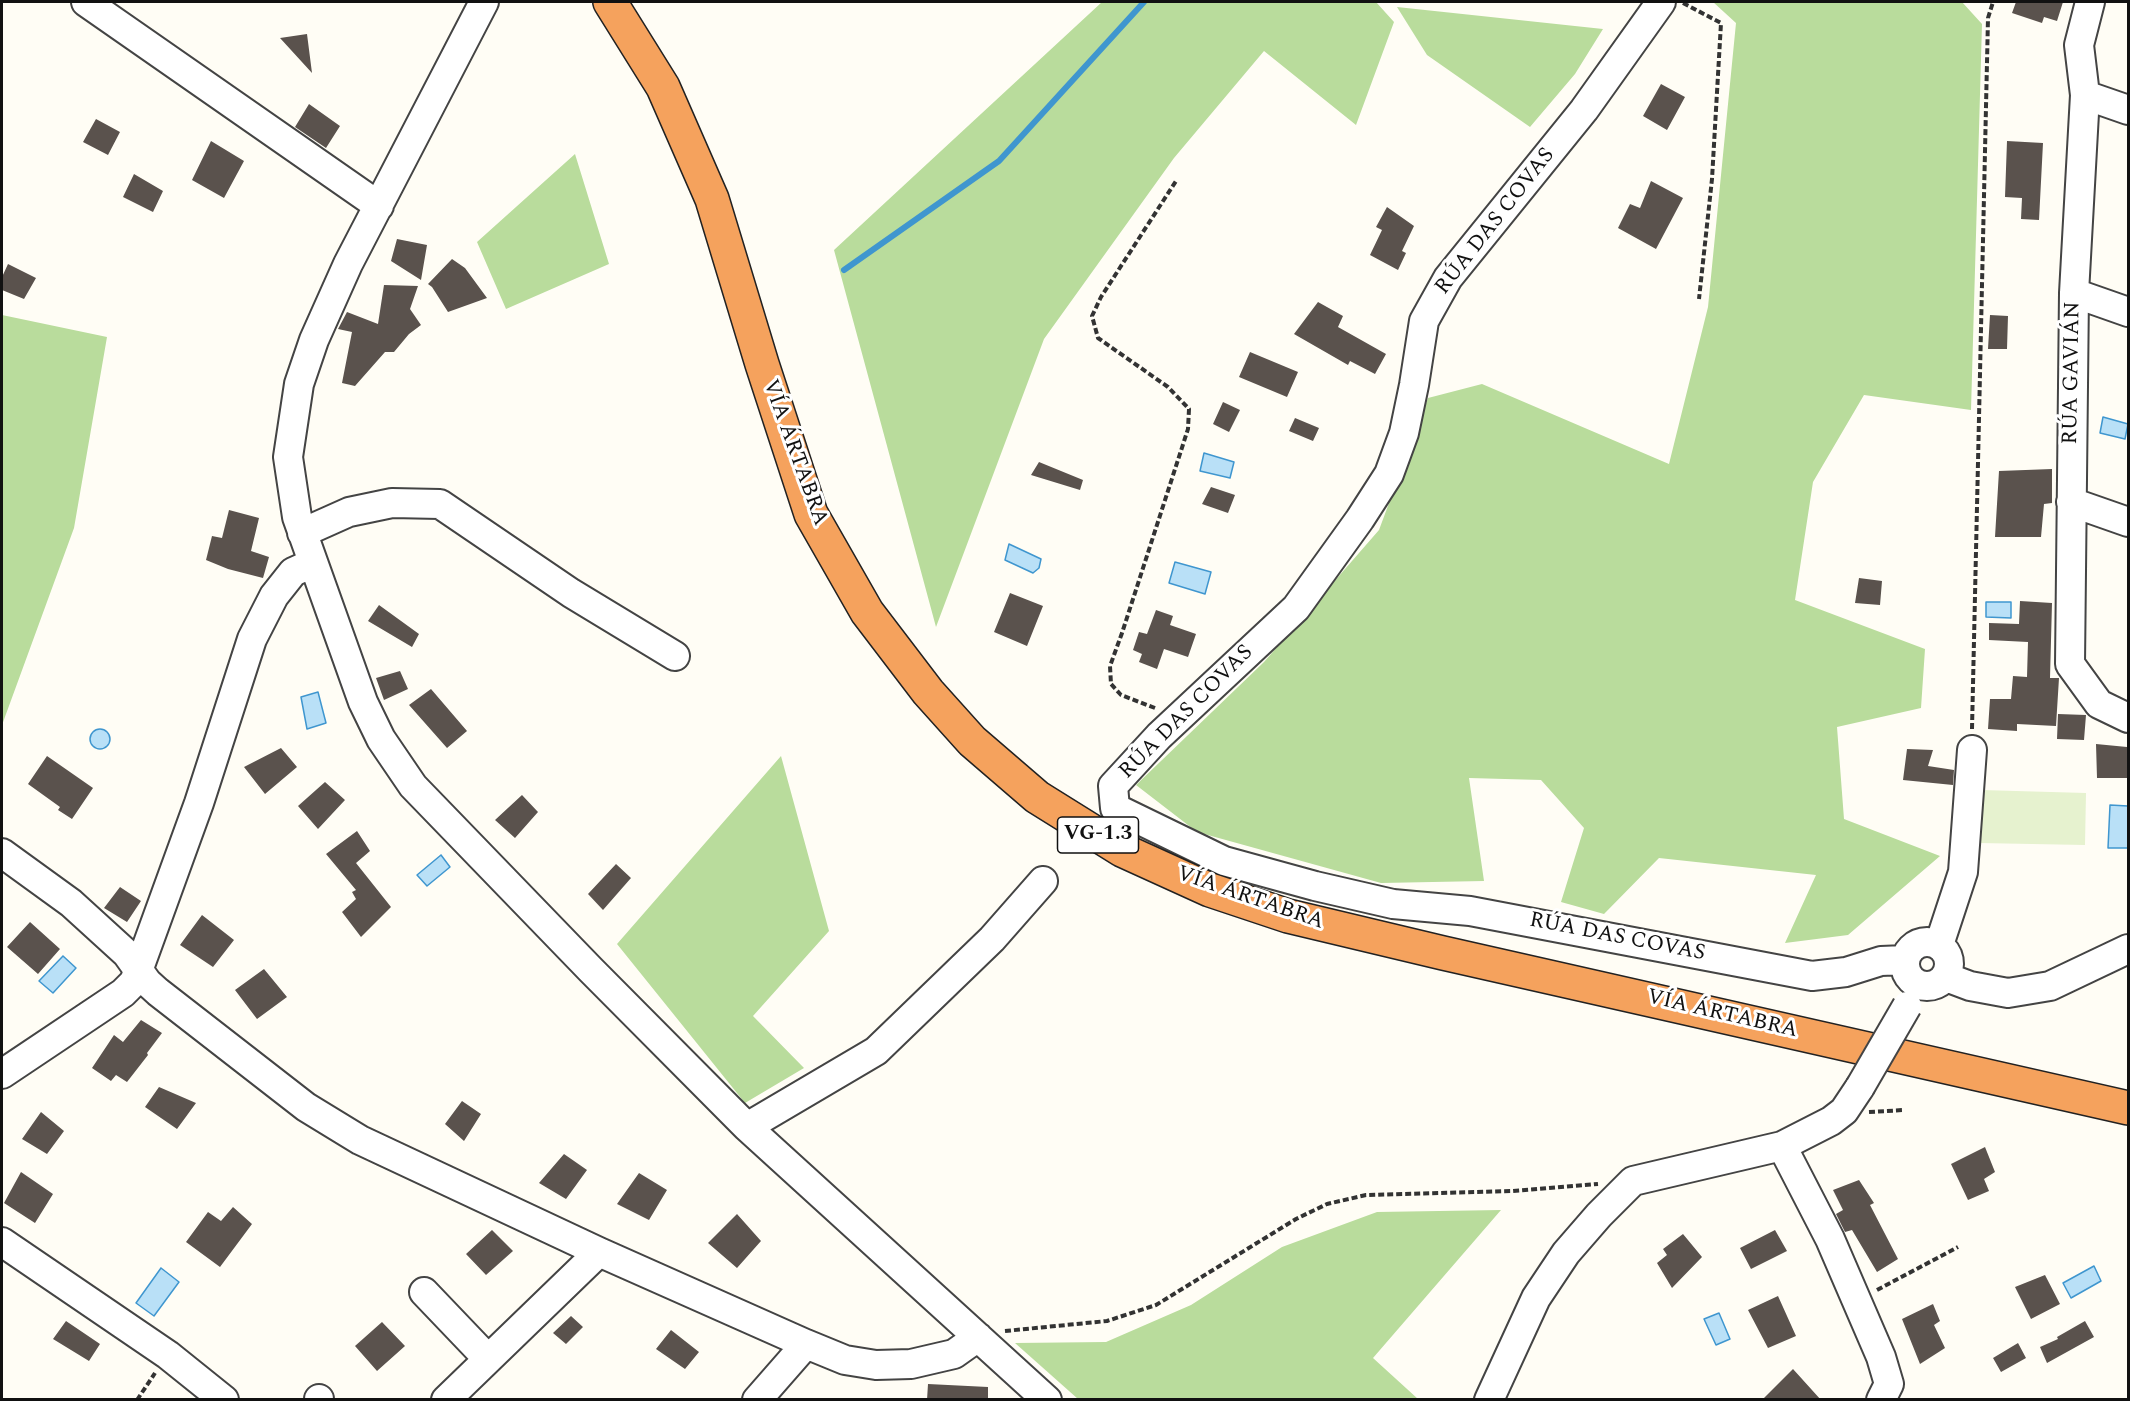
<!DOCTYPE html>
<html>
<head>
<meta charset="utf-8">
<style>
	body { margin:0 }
	#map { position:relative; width:2130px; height:1401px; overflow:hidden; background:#fffdf5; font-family:Spectral,serif }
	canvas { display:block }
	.frame { position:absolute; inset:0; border:3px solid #111; pointer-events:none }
</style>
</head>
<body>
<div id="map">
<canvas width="2130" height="1401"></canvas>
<div class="frame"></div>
</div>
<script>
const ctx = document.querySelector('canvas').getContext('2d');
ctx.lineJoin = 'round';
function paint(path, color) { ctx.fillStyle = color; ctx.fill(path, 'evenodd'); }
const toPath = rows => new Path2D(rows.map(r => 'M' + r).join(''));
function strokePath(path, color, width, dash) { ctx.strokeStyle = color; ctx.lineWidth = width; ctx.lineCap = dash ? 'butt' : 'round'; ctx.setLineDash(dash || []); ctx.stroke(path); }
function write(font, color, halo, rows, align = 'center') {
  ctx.font = font + ' Spectral,serif'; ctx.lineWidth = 6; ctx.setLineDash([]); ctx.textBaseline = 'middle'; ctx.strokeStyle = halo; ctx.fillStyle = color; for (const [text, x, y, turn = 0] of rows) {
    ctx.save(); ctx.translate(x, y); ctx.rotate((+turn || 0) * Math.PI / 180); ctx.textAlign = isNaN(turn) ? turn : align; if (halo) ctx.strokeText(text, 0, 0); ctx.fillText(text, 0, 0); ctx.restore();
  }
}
paint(toPath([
	[1102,2,1376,2,1394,22,1356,125,1264,51,1174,158,1044,339,936,627,834,250],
	[1713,2,1962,2,1982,24,1971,410,1864,395,1813,482,1795,600,1925,649,1921,708,1837,727,1844,819,1940,856,1848,935,1785,943,1816,875,1659,858,1604,914,1561,902,1584,828,1541,780,1469,778,1484,881,1381,883,1197,832,1136,785,1264,662,1379,530,1428,398,1482,384,1669,464,1708,307,1736,23],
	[1397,7,1603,29,1575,74,1530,127,1427,55],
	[575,154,609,264,506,309,477,242],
	[2,315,107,337,74,528,2,725],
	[781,756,829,931,753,1016,804,1068,745,1103,617,944],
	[1501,1210,1373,1358,1418,1399,1078,1399,1015,1343,1106,1342,1191,1305,1282,1247,1377,1212]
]), '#b9dc9c');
paint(toPath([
	[1981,790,2086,793,2085,845,1979,843]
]), '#e6f2cf');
const water = toPath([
	[2103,417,2128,424,2125,439,2100,433,2103,417],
	[1204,453,1234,462,1230,478,1200,471,1204,453],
	[1009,544,1041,559,1039,568,1033,573,1005,560,1009,544],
	[1175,562,1211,572,1205,594,1169,583,1175,562],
	[1986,602,2011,602,2011,618,1986,617,1986,602],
	[318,692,326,723,307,729,301,697,318,692],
	'90 739a10 10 0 1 1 20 0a10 10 0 1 1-20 0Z',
	[2110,805,2128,806,2128,848,2108,848,2110,805],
	[441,855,450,867,427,886,417,875,441,855],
	[63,956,76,968,53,993,39,981,63,956],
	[2094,1266,2101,1281,2071,1298,2063,1283,2094,1266],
	[161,1268,179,1282,154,1316,136,1303,161,1268],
	[1719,1313,1730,1339,1716,1345,1704,1319,1719,1313]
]);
paint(water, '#b9e0f7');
strokePath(water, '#3f96cf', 1.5);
strokePath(toPath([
	[844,270,999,161,1144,2]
]), '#3f96cf', 6);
paint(toPath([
	[2016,2,2063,2,2057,21,2044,17,2042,23,2012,13],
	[307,34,312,73,280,38],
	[1661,84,1685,97,1667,130,1643,116],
	[309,104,340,126,326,148,295,127],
	[96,119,120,132,108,155,83,142],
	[211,141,244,161,224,198,192,180],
	[2007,141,2043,143,2039,220,2021,219,2022,198,2005,197],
	[134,174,163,191,153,212,123,197],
	[1651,181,1683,198,1656,249,1618,228,1630,204,1640,208],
	[1387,207,1414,226,1402,251,1406,253,1398,270,1370,255,1382,230,1376,227],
	[397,239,427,245,421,280,391,261],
	[452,259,465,268,487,298,448,312,432,287,428,284],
	[8,264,36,278,24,299,2,290,2,277],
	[384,285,418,286,410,309,421,325,409,334,394,352,385,352,355,386,342,383,352,332,338,329,347,312,378,324],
	[1318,302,1343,316,1338,327,1386,354,1375,374,1350,361,1348,365,1294,334],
	[1990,315,2008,316,2007,349,1988,349],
	[1250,352,1298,372,1287,397,1239,377],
	[1223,402,1240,410,1229,432,1213,424],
	[1295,418,1319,428,1313,441,1289,431],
	[1039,462,1083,480,1080,490,1031,475],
	[2052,469,2052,503,2044,504,2041,537,1995,537,1999,471],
	[1211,487,1235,495,1228,513,1202,504],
	[229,510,259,518,251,551,269,557,263,578,228,569,206,560,212,536,222,538],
	[1859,578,1882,581,1880,605,1855,603],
	[1010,593,1043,606,1027,646,994,632],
	[2020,601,2052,603,2050,678,2059,678,2056,726,2017,724,2017,731,1988,729,1990,699,2011,699,2013,676,2027,677,2028,642,1989,640,1989,623,2019,624],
	[379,605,419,634,412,647,368,621],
	[1156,610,1173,616,1170,625,1196,634,1188,657,1164,649,1157,669,1139,662,1142,654,1133,650,1139,632,1147,634],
	[400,671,408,689,384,700,376,678],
	[431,689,467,731,447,748,409,705],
	[2058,714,2086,715,2084,740,2057,739],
	[2096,744,2127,747,2127,778,2097,778],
	[281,748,297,767,265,794,244,767],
	[1907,749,1933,750,1928,766,1954,770,1953,785,1903,780],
	[47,756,93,788,72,819,58,810,60,807,28,784],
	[325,782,345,800,318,829,298,806],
	[522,795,538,812,515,838,495,820],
	[357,831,370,851,356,863,391,907,361,937,342,912,356,899,352,892,356,890,326,854],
	[616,864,631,878,603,910,588,894],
	[120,887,141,901,127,922,104,908],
	[202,915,234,940,213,967,180,945],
	[30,922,60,949,38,974,7,947],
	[264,969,287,997,257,1019,235,990],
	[141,1020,162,1033,147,1053,148,1055,127,1082,116,1075,111,1081,92,1068,114,1035,123,1042],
	[159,1087,196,1103,177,1129,145,1107],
	[462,1101,481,1114,464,1141,445,1124],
	[41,1112,64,1131,47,1154,22,1139],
	[1985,1147,1995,1172,1984,1179,1989,1191,1968,1200,1951,1164],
	[564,1154,587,1170,566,1199,539,1183],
	[21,1172,53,1194,35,1223,4,1203],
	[639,1173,667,1190,649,1220,617,1204],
	[1859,1180,1874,1203,1870,1205,1898,1259,1877,1272,1852,1230,1845,1232,1836,1214,1843,1210,1833,1190],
	[233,1207,252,1224,220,1267,186,1242,208,1212,221,1221],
	[737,1214,761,1241,737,1268,708,1243],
	[492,1230,513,1251,486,1275,466,1254],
	[1775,1230,1787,1251,1751,1269,1740,1248],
	[1683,1234,1702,1257,1672,1288,1657,1263,1667,1255,1663,1249],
	[2045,1275,2060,1304,2031,1319,2015,1287],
	[1778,1296,1796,1336,1768,1348,1748,1310],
	[1933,1304,1940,1321,1934,1325,1945,1348,1920,1364,1902,1319],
	[571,1316,583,1327,566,1344,553,1333],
	[66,1321,100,1344,89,1361,53,1339],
	[2085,1321,2094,1337,2047,1363,2040,1347,2058,1339,2057,1337],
	[382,1322,405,1346,377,1371,355,1346],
	[671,1330,699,1352,685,1369,656,1349],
	[2018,1343,2026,1358,2001,1372,1993,1358],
	[1793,1369,1821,1400,1762,1400],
	[928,1384,988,1387,988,1400,927,1400]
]), '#5a524d');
const minor = toPath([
	[86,2,379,206],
	[484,2,348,264,314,340,299,384,288,457,297,517,363,702,381,739,413,786,591,970,747,1127,1047,1400],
	[1661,2,1584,110,1448,278,1424,321,1414,385,1404,433,1389,474,1360,519,1296,608,1159,736,1113,786,1115,808,1224,861,1315,886,1393,904,1470,911,1812,976,1846,972,1881,961,1905,960],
	[2090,2,2079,45,2085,95,2074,293,2070,664,2099,704,2128,718],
	[2085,95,2128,110],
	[2074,293,2128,312],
	[2071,502,2128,522],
	[302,533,349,512,392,503,440,504,571,593,675,656],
	[2,853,71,903,127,954,147,982,158,992,306,1107,360,1140,599,1252,806,1344,845,1360,876,1365,911,1364,954,1354,978,1337],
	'1905 964a22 22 0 1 1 44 0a22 22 0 1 1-44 0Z',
	[1939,945,1963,872,1972,750],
	[1946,977,1970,986,2008,993,2050,986,2128,949],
	[2,1074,123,993,134,982,199,803,252,639,274,596,293,572,313,563],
	[747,1127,876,1051,992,939,1043,881],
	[1782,1146,1830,1239,1881,1357,1889,1384,1881,1400],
	[2,1242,168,1355,224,1400],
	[424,1292,488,1359],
	[319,1399,319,1400],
	[446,1400,599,1252],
	[757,1400,806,1344],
	[1489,1400,1536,1298,1566,1253,1599,1215,1633,1181,1782,1146,1831,1121,1844,1111,1860,1087]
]);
const highway = toPath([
	[610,2,663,87,712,199,762,364,811,514,867,612,928,692,972,741,1037,797,1122,850,1210,890,1288,916,1443,953,2128,1108]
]);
strokePath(minor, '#444', 32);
strokePath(highway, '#222', 36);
strokePath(toPath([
	[1683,3,1721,23,1712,179,1699,299],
	[1155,708,1121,695,1111,684,1110,666,1122,633,1188,429,1189,409,1168,387,1098,338,1092,316,1101,297,1176,181],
	[1972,729,1988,18,1993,2],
	[1869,1112,1904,1110],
	[1877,1290,1958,1247],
	[1005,1331,1107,1321,1156,1305,1296,1219,1327,1204,1366,1195,1513,1191,1598,1184],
	[137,1400,155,1373]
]), '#333', 4, [6, 3]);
strokePath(minor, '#fff', 28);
strokePath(highway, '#f5a25d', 33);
const minorBridge = toPath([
	[1860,1087,1907,1006]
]);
strokePath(minorBridge, '#444', 32, []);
strokePath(minorBridge, '#fff', 28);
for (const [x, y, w] of [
	[1098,835,81]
]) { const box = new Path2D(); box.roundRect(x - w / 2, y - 18, w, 36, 4.5); ctx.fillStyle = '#fff'; ctx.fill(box); strokePath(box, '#111', 1.5); }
write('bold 21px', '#111', null, [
	["VG-1.3",1098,835]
]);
write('22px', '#111', '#fff', [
	["RÚA DAS COVAS",1496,222,-52],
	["RÚA GAVIÁN",2073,373,-89],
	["VÍA ÁRTABRA",794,453,70],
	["RÚA DAS COVAS",1187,713,-45],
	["VÍA ÁRTABRA",1250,899,19],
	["RÚA DAS COVAS",1617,938,11],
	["VÍA ÁRTABRA",1722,1015,13]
]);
</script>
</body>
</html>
